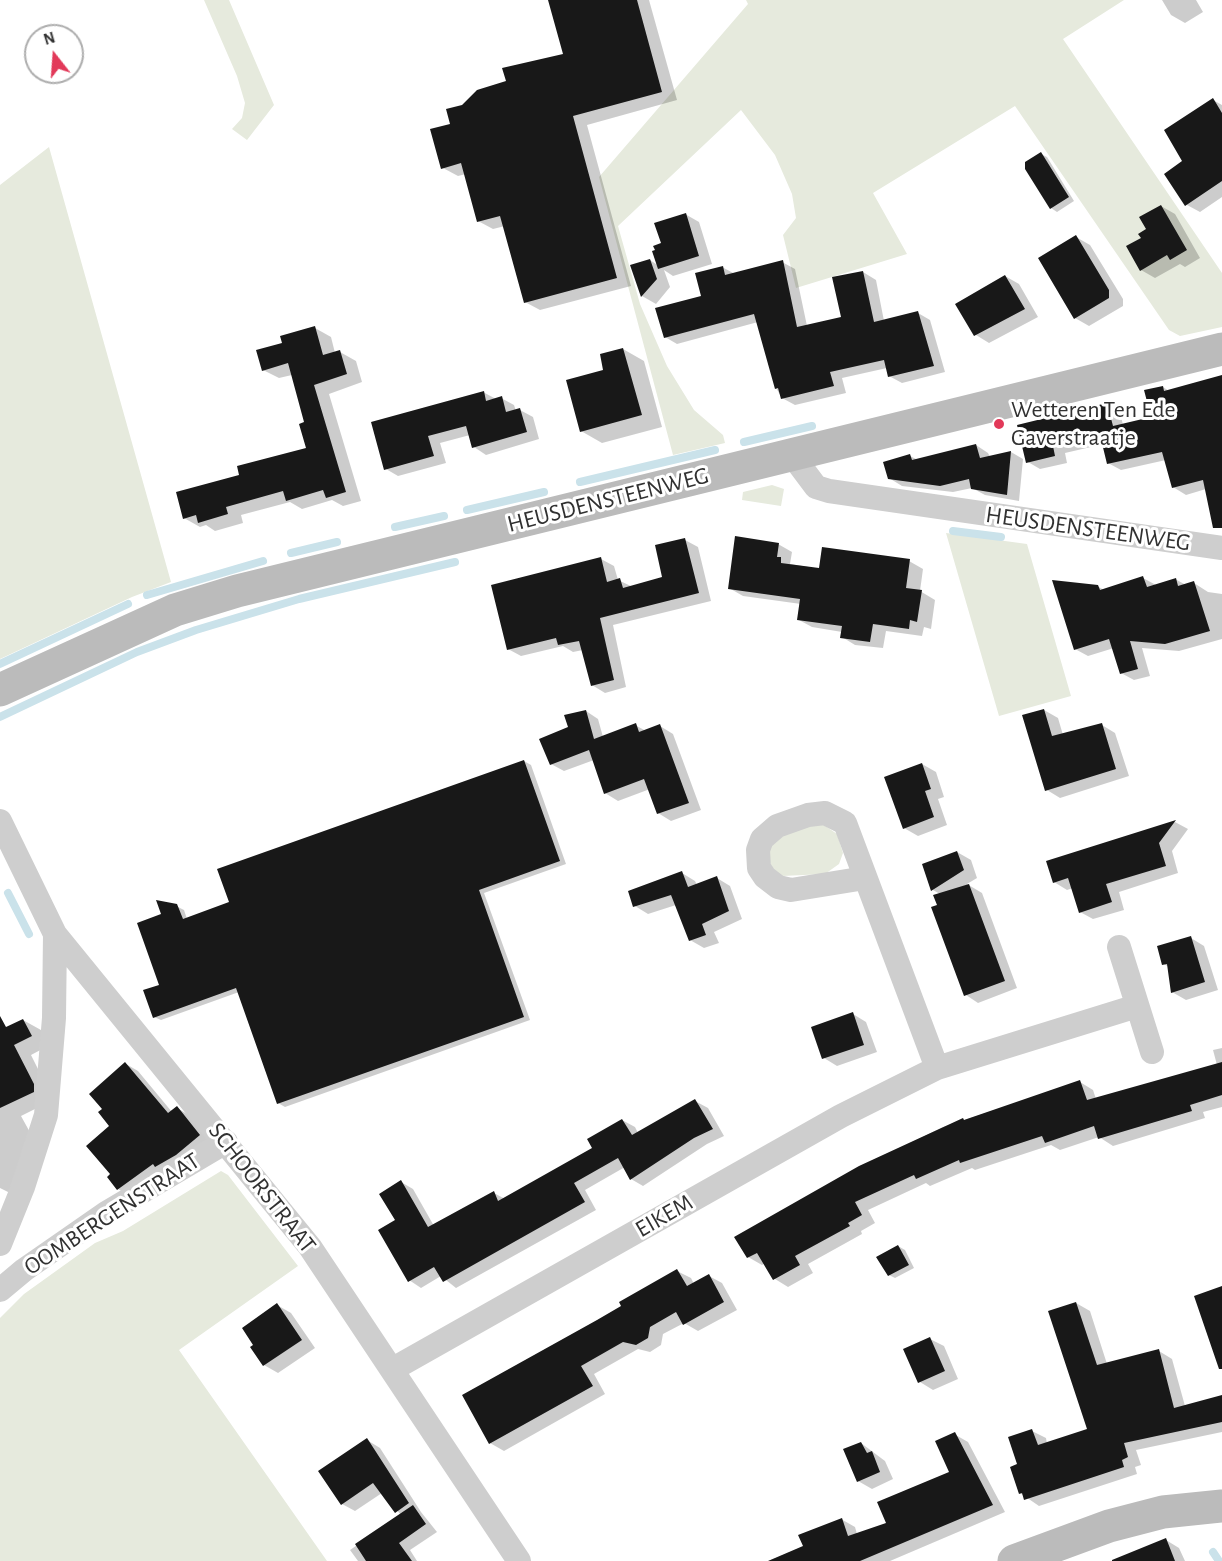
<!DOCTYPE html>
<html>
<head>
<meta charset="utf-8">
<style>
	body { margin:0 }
	#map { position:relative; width:1222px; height:1561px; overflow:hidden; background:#fff; font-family:"Alegreya Sans",sans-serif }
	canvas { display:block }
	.north { position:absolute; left:24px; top:24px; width:60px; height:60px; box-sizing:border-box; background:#fff; border:2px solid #adadad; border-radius:50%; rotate:343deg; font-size:16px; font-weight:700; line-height:24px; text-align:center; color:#313131 }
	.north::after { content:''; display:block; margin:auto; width:21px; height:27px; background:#e23959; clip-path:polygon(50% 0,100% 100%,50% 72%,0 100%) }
</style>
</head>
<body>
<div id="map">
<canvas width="1222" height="1561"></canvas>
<div class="north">N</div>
</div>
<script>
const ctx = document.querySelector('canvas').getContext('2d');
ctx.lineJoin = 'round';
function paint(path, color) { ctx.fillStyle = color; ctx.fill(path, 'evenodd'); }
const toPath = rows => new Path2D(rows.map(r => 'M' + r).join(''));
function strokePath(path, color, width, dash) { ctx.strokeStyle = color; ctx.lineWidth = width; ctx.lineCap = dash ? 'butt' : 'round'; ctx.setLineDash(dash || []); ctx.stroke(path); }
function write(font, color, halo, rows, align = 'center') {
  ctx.font = font + ' "Alegreya Sans",sans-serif'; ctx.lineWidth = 6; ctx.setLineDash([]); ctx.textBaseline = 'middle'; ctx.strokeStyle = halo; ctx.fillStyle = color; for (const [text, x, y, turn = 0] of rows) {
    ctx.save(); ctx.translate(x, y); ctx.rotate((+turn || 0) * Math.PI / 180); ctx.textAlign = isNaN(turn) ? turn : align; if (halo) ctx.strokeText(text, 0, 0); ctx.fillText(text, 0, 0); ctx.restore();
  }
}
paint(toPath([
	[204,0,229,0,274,105,247,140,232,129,242,118,245,103,237,76],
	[746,0,1124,0,1063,39,1222,273,1222,327,1180,336,1169,330,1015,106,873,193,907,254,796,288,783,235,796,218,792,194,775,155,741,110,618,226,640,304,667,366,694,410,723,435,725,443,673,455,599,177,748,4],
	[49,147,171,582,132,597,0,659,0,185],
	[772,485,784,489,781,506,742,500,743,492],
	[946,533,1027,544,1071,696,999,716],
	[813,825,824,825,837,834,843,853,839,864,825,874,782,876,772,868,769,859,770,848,777,838],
	[221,1171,228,1175,298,1266,179,1350,327,1561,0,1561,0,1318,24,1294,95,1243,123,1231]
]), '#e6eadd');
paint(toPath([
	[550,0,649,0,677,100,587,125,631,286,540,310,525,302,505,226,493,229,478,221,466,174,458,176,443,168,452,125,463,107,565,55],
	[1162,0,1196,0,1203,12,1185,23,1171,15],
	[1213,100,1222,105,1222,197,1200,212,1187,205,1184,162],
	[1041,154,1047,157,1074,201,1057,212,1051,208],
	[1161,206,1175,214,1200,258,1185,267,1180,264,1155,278,1141,270,1143,238],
	[685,214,699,222,712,264,673,276,664,270,670,287,656,304,642,296,632,266,650,260,659,266,663,244],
	[1076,237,1090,245,1123,299,1123,306,1089,326,1075,318],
	[782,262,795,269,807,326,842,318,863,272,876,280,884,321,918,313,930,320,945,372,902,383,889,376,887,368,842,378,846,393,795,405,782,398,776,388,758,322,677,344,665,337,702,297,722,267,735,274],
	[1005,276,1019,284,1038,317,989,343,976,335],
	[315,328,331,337,335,353,340,352,356,361,362,382,329,394,361,501,343,506,332,500,302,509,290,502,241,515,243,523,215,531,206,525,200,527,184,518,241,476,308,449,306,423,292,375,279,378,263,370,284,344],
	[623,349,644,361,662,427,602,443,581,431,604,371],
	[1222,377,1222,524,1206,489,1186,495,1173,487,1166,460,1121,470,1108,463,1104,444,1065,453,1067,463,1040,469,1028,462,1107,405,1120,412,1123,425,1153,418,1163,387,1169,391],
	[483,392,496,399,501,398,514,405,516,411,520,410,533,417,539,439,486,455,474,447,470,435,440,443,446,463,398,476,386,469],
	[976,445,988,453,990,457,1011,452,1023,459,1019,501,985,495,972,488,953,492,902,486,889,478,910,456,918,460],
	[685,540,698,547,711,601,613,625,626,687,605,693,592,685,583,650,573,652,563,646,521,656,508,649,601,559,614,566,618,580,633,587,663,579],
	[778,544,792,552,790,564,821,569,909,561,923,569,920,591,935,600,931,629,924,627,922,636,886,631,883,648,855,645,842,637,842,632,812,627,799,620,801,604,743,596,729,588],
	[1143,578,1156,585,1175,579,1186,585,1194,583,1208,592,1222,594,1222,639,1179,651,1142,648,1150,676,1134,680,1121,673,1114,648,1088,656,1075,649,1097,586,1104,590],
	[1044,710,1058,718,1063,735,1102,725,1115,733,1129,776,1060,798,1047,790],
	[586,711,598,719,603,737,635,725,646,731,660,726,673,734,701,810,671,821,658,813,650,789,618,801,605,793,594,760,564,771,551,764,570,728],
	[524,761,531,765,566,864,484,893,530,1020,285,1107,278,1103,239,992,161,1020,154,1017,161,986,162,915,176,906,184,910,187,919,231,903],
	[922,764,936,772,944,797,938,799,947,825,918,836,904,828],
	[1175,822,1188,829,1172,851,1178,873,1119,892,1124,910,1093,919,1080,912,1073,888,1067,890,1054,882,1048,862],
	[957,852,971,860,977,878,967,884,982,893,1017,988,978,1003,966,995,939,906,940,894,933,890],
	[682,873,695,881,697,885,717,878,730,886,742,919,714,932,719,943,704,948,690,940,676,905,648,914,635,906],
	[1191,938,1204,946,1218,990,1186,1000,1172,992,1169,967,1164,964],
	[853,1014,866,1022,877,1052,837,1066,824,1058],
	[23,1020,41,1030,48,1046,31,1055,51,1095,51,1101,21,1116,37,1145,10,1193,0,1188,0,1032],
	[1222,1048,1222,1107,1203,1112,1205,1118,1113,1146,1099,1137,1060,1150,1051,1145,975,1170,972,1168,930,1186,926,1183,868,1210,875,1223,861,1231,862,1234,808,1264,813,1273,788,1287,775,1279,765,1263,762,1265,748,1257,859,1168,943,1127,1080,1082,1093,1090,1096,1099,1217,1065,1213,1050],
	[126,1064,138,1071,172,1112,177,1108,189,1115,211,1142,130,1196,118,1189,112,1175,112,1126,104,1109],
	[695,1101,708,1108,724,1136,707,1144,643,1186,631,1179,625,1167,585,1190,596,1210,456,1288,441,1276,421,1288,409,1280,397,1220,401,1182,413,1189,434,1226,494,1193,505,1199,594,1148,622,1120,635,1127,638,1133],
	[898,1246,905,1250,914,1268,895,1278,889,1275],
	[677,1271,691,1278,694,1284,709,1276,722,1283,737,1310,698,1331,684,1323,663,1334,661,1345,650,1352,638,1349,594,1374,605,1394,504,1451,490,1443,598,1322],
	[1076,1303,1090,1311,1107,1364,1159,1351,1172,1359,1185,1406,1222,1396,1222,1432,1136,1450,1141,1465,1135,1467,1137,1474,1039,1506,1020,1493,1019,1465,1032,1431,1046,1438,1047,1444,1089,1430],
	[277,1305,291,1313,315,1348,278,1373,264,1365,256,1346],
	[930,1339,944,1346,958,1379,933,1390,920,1382],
	[954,1434,968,1442,1005,1512,890,1561,768,1561,805,1547,841,1519,855,1527,857,1534,888,1523,951,1473],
	[367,1440,380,1448,421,1512,437,1532,410,1550,417,1561,358,1561,350,1550,401,1515,382,1493,355,1511,342,1504],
	[861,1443,885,1461,893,1479,872,1489,858,1481],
	[1166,1540,1179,1548,1185,1561,1114,1561]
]), '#0003');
strokePath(toPath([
	[744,442,812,426],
	[580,482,715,450],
	[467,510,544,492],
	[395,527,444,516],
	[953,531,1001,537],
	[291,553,337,542],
	[147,595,263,561],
	[0,664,128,604],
	[0,717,137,652,196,630,299,599,455,562],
	[8,893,29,934],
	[1213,1552,1219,1561]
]), '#cae2ea', 8);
paint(toPath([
	[548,0,637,0,662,92,573,116,617,278,524,303,500,216,477,222,461,163,441,169,430,129,450,124,446,109,462,105,477,90,506,81,502,68,563,54],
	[1213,98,1222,113,1222,181,1185,206,1164,174,1182,161,1164,130],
	[1041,152,1069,197,1050,209,1025,169,1025,162],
	[1161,205,1187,250,1170,260,1167,255,1140,271,1126,246,1141,238,1138,234,1146,229,1139,217],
	[686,213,699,256,658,269,652,251,655,250,653,246,661,243,654,223],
	[1076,235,1109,290,1109,298,1074,319,1038,258],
	[650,259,657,279,641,297,630,265],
	[783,260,797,327,841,317,832,277,863,271,874,322,918,311,934,366,888,377,884,360,830,372,834,386,781,399,778,388,775,389,754,314,664,338,655,308,701,296,695,273,723,266,725,275],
	[1005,275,1025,309,974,336,955,304],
	[315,326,323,355,340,350,347,374,314,385,346,492,326,498,323,490,286,501,283,491,226,507,228,514,198,523,196,515,183,519,176,492,239,475,237,466,306,448,299,424,304,422,288,363,262,371,256,350,282,343,280,336],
	[623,348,642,415,580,432,566,380,603,370,600,354],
	[1222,375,1222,528,1213,528,1203,480,1172,488,1162,452,1107,464,1100,435,1053,446,1055,456,1026,463,1017,425,1107,403,1113,426,1151,417,1144,390,1163,386,1164,391],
	[484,391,486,401,502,396,506,412,520,408,527,432,472,448,466,426,428,436,434,456,384,470,371,422],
	[976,444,980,458,1011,451,1007,495,971,489,969,479,940,486,888,479,883,462,910,454,912,460],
	[735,536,779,543,777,557,781,557,781,563,819,568,822,547,910,559,906,588,922,590,917,622,910,620,909,629,873,624,870,642,840,638,842,626,797,620,800,599,728,589],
	[685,538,699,593,600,618,614,680,591,686,579,641,558,645,556,638,507,650,491,585,601,557,607,582,620,578,623,588,662,577,655,545],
	[1143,576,1147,587,1176,578,1178,586,1194,581,1210,631,1165,644,1130,641,1138,669,1120,674,1109,639,1074,650,1052,580,1098,585,1100,590],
	[1044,709,1052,736,1102,723,1116,769,1045,791,1022,715],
	[586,710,594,739,636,723,639,732,660,724,689,803,657,814,644,779,604,794,589,750,550,765,539,739,568,727,564,715],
	[524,760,560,861,479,890,524,1017,277,1104,236,988,153,1018,143,990,159,985,137,923,161,914,156,900,177,904,183,919,229,902,217,869],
	[922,763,931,789,925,791,934,817,903,829,884,777],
	[1176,820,1159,843,1166,866,1106,884,1112,902,1079,913,1068,878,1053,883,1046,861],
	[957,851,964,870,931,891,922,864],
	[682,871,688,887,717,876,729,911,702,924,706,935,689,941,671,895,633,907,628,891],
	[969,884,1005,981,964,996,931,907,937,905,933,895],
	[1191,936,1205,982,1171,993,1167,964,1162,965,1157,946],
	[853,1012,864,1045,822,1059,811,1027],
	[0,1016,6,1027,23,1019,32,1036,14,1045,34,1084,34,1092,0,1108],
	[125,1062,168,1113,177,1106,200,1135,176,1155,155,1167,153,1164,117,1190,107,1177,110,1174,86,1146,109,1126,98,1112,102,1109,89,1094],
	[1222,1062,1222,1095,1190,1105,1192,1111,1098,1139,1094,1126,1045,1143,1042,1136,960,1163,959,1160,916,1179,914,1175,855,1202,862,1215,848,1223,850,1226,795,1256,800,1265,773,1280,757,1253,747,1258,734,1237,859,1166,963,1118,964,1120,1080,1080,1087,1100],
	[695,1099,713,1129,694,1138,630,1180,618,1158,574,1183,585,1202,443,1282,434,1267,408,1282,378,1230,395,1220,379,1194,401,1180,428,1227,494,1191,498,1201,592,1148,587,1139,622,1119,632,1135],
	[898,1245,909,1265,888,1276,876,1257],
	[677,1269,687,1286,709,1274,724,1302,683,1325,676,1312,650,1327,648,1338,636,1345,623,1342,581,1366,593,1386,489,1444,462,1395,597,1320,621,1306,619,1302],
	[1222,1286,1222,1369,1219,1369,1194,1296],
	[1076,1302,1097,1365,1159,1349,1174,1408,1222,1395,1222,1422,1124,1443,1128,1457,1122,1460,1124,1467,1024,1500,1022,1493,1019,1494,1010,1467,1017,1464,1008,1437,1032,1429,1038,1445,1087,1429,1048,1311],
	[277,1303,302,1340,263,1366,250,1347,253,1345,242,1328],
	[930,1337,945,1371,918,1383,903,1349],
	[955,1432,993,1505,860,1561,768,1561,803,1546,798,1535,842,1518,848,1536,886,1523,877,1502,949,1472,935,1441],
	[367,1438,409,1503,395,1513,373,1483,341,1505,318,1471],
	[861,1442,867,1453,872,1451,880,1472,857,1482,843,1449],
	[413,1505,426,1524,399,1543,412,1561,366,1561,355,1544],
	[1166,1538,1175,1561,1112,1561,1112,1560]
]), '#181818');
strokePath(toPath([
	[792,455,816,487,829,491,1222,548],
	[0,821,55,934,310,1247,519,1561],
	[865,878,791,890,778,887,765,877,759,868,758,850,762,839,777,826,808,815,825,813,845,823,937,1068],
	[1119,947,1152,1052],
	[0,1244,23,1187,46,1115,54,1018,55,934],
	[0,1290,24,1270,106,1213,226,1142],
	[393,1369,841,1116,937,1068,1137,1006]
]), '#cecece', 24);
strokePath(toPath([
	[0,690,175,610,237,591,1222,349],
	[1014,1561,1109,1526,1163,1512,1222,1506]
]), '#bbb', 33);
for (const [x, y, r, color] of [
	[999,424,6,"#e23959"]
]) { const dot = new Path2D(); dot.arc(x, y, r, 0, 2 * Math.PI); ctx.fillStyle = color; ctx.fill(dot); strokePath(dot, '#fff', 2); }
write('24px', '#313131', '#fff', [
	["Wetteren Ten Ede",1011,410],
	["Gaverstraatje",1011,438]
], 'left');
write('24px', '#313131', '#fff', [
	["HEUSDENSTEENWEG",608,500,-14],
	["HEUSDENSTEENWEG",1088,529,8],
	["SCHOORSTRAAT",262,1188,52],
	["OOMBERGENSTRAAT",112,1214,-33],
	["EIKEM",664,1216,-30]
]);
</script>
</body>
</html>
